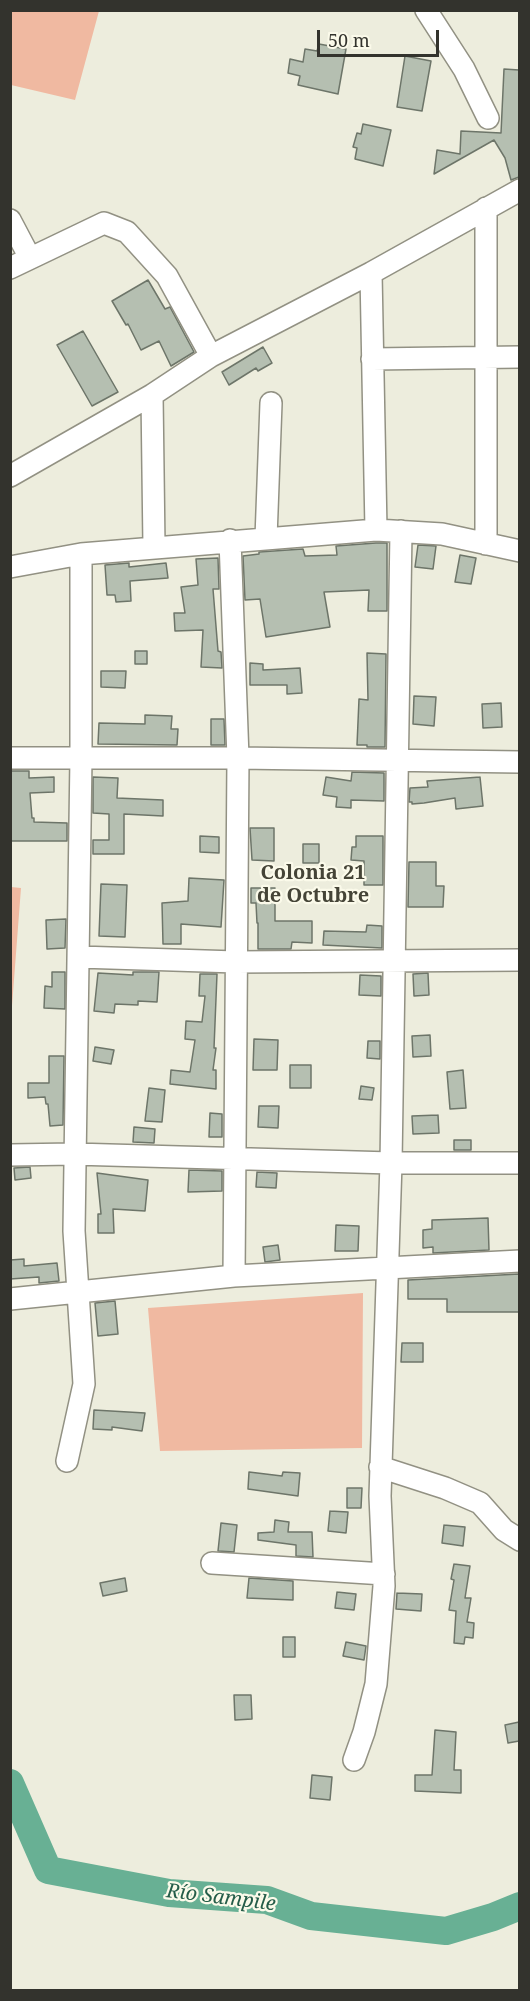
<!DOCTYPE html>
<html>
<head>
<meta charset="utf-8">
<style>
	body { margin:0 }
	#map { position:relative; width:530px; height:2001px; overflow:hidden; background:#ededdd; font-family:"Noto Serif",serif }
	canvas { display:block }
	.frame { position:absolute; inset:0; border:12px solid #33332d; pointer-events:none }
	.scale { position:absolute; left:317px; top:30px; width:122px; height:27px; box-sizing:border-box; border:3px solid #33332d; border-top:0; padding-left:8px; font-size:18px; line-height:21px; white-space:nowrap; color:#33332d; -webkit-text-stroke:4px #fbfaea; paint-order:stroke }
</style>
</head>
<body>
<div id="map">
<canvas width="530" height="2001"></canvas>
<div class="frame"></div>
<div class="scale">50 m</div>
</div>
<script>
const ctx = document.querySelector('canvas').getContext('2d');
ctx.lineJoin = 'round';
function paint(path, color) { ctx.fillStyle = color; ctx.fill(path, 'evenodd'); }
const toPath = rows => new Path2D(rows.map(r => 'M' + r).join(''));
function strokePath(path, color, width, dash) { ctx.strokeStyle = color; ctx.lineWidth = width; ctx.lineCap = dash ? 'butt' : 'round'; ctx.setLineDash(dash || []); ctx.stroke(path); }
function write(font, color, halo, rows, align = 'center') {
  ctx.font = font + ' "Noto Serif",serif'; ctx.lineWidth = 4.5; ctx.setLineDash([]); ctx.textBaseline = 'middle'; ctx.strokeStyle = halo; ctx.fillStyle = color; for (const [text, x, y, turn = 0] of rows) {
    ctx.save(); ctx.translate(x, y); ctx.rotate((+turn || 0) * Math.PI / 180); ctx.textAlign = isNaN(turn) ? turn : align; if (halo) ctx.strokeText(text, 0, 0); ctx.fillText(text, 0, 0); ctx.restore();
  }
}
paint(toPath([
	[11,10,99,11,75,100,11,85],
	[11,887,21,888,11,1019,10,887],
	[363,1293,362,1448,160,1451,148,1308]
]), '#f0b9a1');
strokePath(toPath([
	[10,1783,48,1870,169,1893,267,1900,311,1916,446,1931,493,1917,520,1906]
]), '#68b094', 28);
const building = toPath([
	[319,44,346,49,338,94,298,85,300,76,288,73,290,59,303,62,305,49,317,51,319,44],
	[405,56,431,61,422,111,397,107,405,56],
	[504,69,519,70,519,177,511,180,505,158,494,140,434,174,437,150,460,154,461,131,501,133,504,69],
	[363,124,391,130,383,166,355,159,357,148,353,147,357,133,361,134,363,124],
	[148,280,165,309,170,307,194,352,171,366,159,341,141,350,128,324,126,325,112,301,148,280],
	[83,331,118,392,92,406,57,345,83,331],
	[263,347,272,363,258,371,256,368,229,385,222,372,263,347],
	[376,543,387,543,387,611,368,611,369,590,324,592,330,627,266,637,260,599,245,600,243,556,259,554,259,552,303,549,305,556,337,555,336,546,376,543],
	[418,545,436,546,433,569,415,567,418,545],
	[460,555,476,558,471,584,455,582,460,555],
	[218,558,219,589,213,589,218,651,221,652,222,668,201,667,203,630,175,631,174,613,185,613,181,587,198,585,196,559,218,558],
	[129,563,129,567,166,563,168,578,130,581,131,601,116,602,115,595,107,595,105,565,129,563],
	[135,651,147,651,147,664,135,664,135,651],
	[367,653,386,654,385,747,367,747,367,745,357,745,359,699,368,700,367,653],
	[250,663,263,664,263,670,300,668,302,693,287,694,287,685,250,685,250,663],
	[101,671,126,671,125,688,101,687,101,671],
	[414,696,436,697,434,726,413,724,414,696],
	[501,703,502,727,483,728,482,704,501,703],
	[145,715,172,716,171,729,178,729,177,745,98,744,99,723,145,724,145,715],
	[211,719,224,719,225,745,211,745,211,719],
	[10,771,29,771,29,778,54,777,54,792,30,793,32,818,34,818,34,822,67,823,67,841,10,841,10,771],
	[352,772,384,773,384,801,351,800,351,808,336,807,337,797,323,795,326,777,351,781,352,772],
	[93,777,118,778,117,798,163,800,163,816,124,814,124,854,93,854,93,840,109,840,109,814,93,813,93,777],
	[480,777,483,806,456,809,455,798,424,803,412,804,412,802,409,802,410,788,428,787,427,781,480,777],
	[250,828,274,828,274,861,252,860,250,828],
	[200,836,219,837,219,853,200,852,200,836],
	[356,836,383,836,383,885,364,885,364,861,351,860,352,847,356,847,356,836],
	[303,844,319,844,319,863,303,863,303,844],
	[409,862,436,862,436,886,444,886,443,907,408,907,409,862],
	[189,878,224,880,221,927,181,924,181,944,163,944,162,903,188,901,189,878],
	[101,884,127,885,125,937,99,936,101,884],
	[251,888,275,888,275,921,312,921,312,943,292,942,291,949,258,949,258,923,257,923,256,903,251,903,251,888],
	[66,919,65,948,47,949,46,920,66,919],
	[367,925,382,926,382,948,323,945,324,931,366,932,367,925],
	[52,972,65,972,65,1009,44,1008,45,986,52,987,52,972],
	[133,972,159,972,157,1002,138,1001,138,1005,115,1004,114,1013,94,1011,98,973,133,975,133,972],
	[428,973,429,995,414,996,413,974,428,973],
	[200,974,217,974,214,1048,216,1048,213,1070,216,1070,216,1089,170,1084,171,1070,190,1072,195,1040,185,1039,186,1021,202,1022,205,996,199,996,200,974],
	[360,975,381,976,381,996,359,995,360,975],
	[430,1035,431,1056,413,1057,412,1036,430,1035],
	[254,1039,278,1040,277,1070,253,1070,254,1039],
	[368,1041,380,1041,380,1059,367,1058,368,1041],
	[95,1047,114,1050,111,1064,93,1061,95,1047],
	[49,1056,64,1056,63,1125,50,1126,48,1104,46,1104,45,1097,28,1098,28,1083,49,1083,49,1056],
	[290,1065,311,1065,311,1088,290,1088,290,1065],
	[463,1070,466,1108,450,1109,447,1072,463,1070],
	[361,1086,374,1088,372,1100,359,1099,361,1086],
	[149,1088,165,1090,162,1122,145,1121,149,1088],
	[259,1106,279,1106,278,1128,258,1127,259,1106],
	[210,1113,222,1114,222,1137,209,1137,210,1113],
	[438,1115,439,1133,413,1134,412,1116,438,1115],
	[134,1127,155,1129,154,1143,133,1142,134,1127],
	[454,1140,471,1140,471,1150,454,1150,454,1140],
	[30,1167,31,1178,15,1180,14,1168,30,1167],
	[189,1170,222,1171,222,1191,188,1192,189,1170],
	[257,1172,277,1173,276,1188,256,1187,257,1172],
	[97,1173,148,1180,145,1211,113,1209,114,1233,98,1233,98,1214,101,1214,97,1173],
	[488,1218,489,1250,433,1253,433,1247,423,1248,423,1230,432,1229,432,1220,488,1218],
	[336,1225,359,1226,358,1251,335,1251,336,1225],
	[278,1245,280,1260,265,1262,263,1247,278,1245],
	[24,1259,24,1266,57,1263,59,1281,39,1283,39,1277,10,1279,10,1260,24,1259],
	[519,1274,519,1312,447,1312,447,1299,408,1299,408,1280,519,1274],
	[115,1301,118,1334,98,1336,95,1303,115,1301],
	[402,1343,423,1343,423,1362,401,1362,402,1343],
	[94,1410,145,1413,142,1431,112,1427,112,1430,93,1429,94,1410],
	[249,1472,282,1476,283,1472,300,1473,298,1496,248,1489,249,1472],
	[347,1488,362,1488,361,1508,347,1508,347,1488],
	[330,1511,348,1512,346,1533,328,1531,330,1511],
	[275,1520,289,1522,288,1532,312,1532,313,1557,296,1556,296,1545,258,1540,258,1533,274,1532,275,1520],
	[221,1523,237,1525,234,1552,218,1551,221,1523],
	[444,1525,465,1527,463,1546,442,1543,444,1525],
	[454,1564,470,1566,465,1598,471,1598,467,1622,474,1623,473,1638,465,1637,464,1644,454,1643,456,1611,449,1610,454,1580,451,1579,454,1564],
	[125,1578,127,1591,103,1596,100,1583,125,1578],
	[249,1578,293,1581,293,1600,247,1598,249,1578],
	[337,1592,356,1594,354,1610,335,1608,337,1592],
	[397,1593,422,1594,421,1611,396,1609,397,1593],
	[283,1637,295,1637,295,1657,283,1657,283,1637],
	[346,1642,366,1646,364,1660,343,1656,346,1642],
	[234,1695,251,1695,252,1719,235,1720,234,1695],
	[519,1722,519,1741,508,1743,505,1725,519,1722],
	[435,1730,456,1732,454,1770,461,1770,461,1793,415,1791,415,1775,432,1775,435,1730],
	[312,1775,332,1777,330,1800,310,1798,312,1775]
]);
paint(building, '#b5bfb1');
strokePath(building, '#6d7569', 1.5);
const minor = toPath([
	[426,10,464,69,488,118],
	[486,208,486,544],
	[10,220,30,258],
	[10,268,104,223,127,232,167,276,211,356],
	[371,273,376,530],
	[372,359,520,357],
	[152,395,154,547],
	[10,476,152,395,211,356,371,273,520,190],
	[266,538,271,403],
	[230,540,238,758,234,1276],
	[10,567,81,554,376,530,442,534,520,551],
	[10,758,238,758,520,762],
	[79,957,236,962,520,960],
	[10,1155,74,1154,391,1163,520,1163],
	[10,1299,234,1276,520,1261],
	[67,1461,84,1384,74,1231,81,757,81,554],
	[380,1467,445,1488,480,1503,504,1530,520,1540],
	[212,1563,384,1574],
	[354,1760,364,1732,376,1684,384,1586,380,1496,391,1163,401,531]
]);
strokePath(minor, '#929183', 24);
strokePath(minor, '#fff', 21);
write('bold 20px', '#454437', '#fbfaea', [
	["Colonia 21",313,873],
	["de Octubre",313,896]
]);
write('italic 20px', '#255d49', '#fbfaea', [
	["Río Sampile",221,1898,7]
]);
</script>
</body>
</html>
